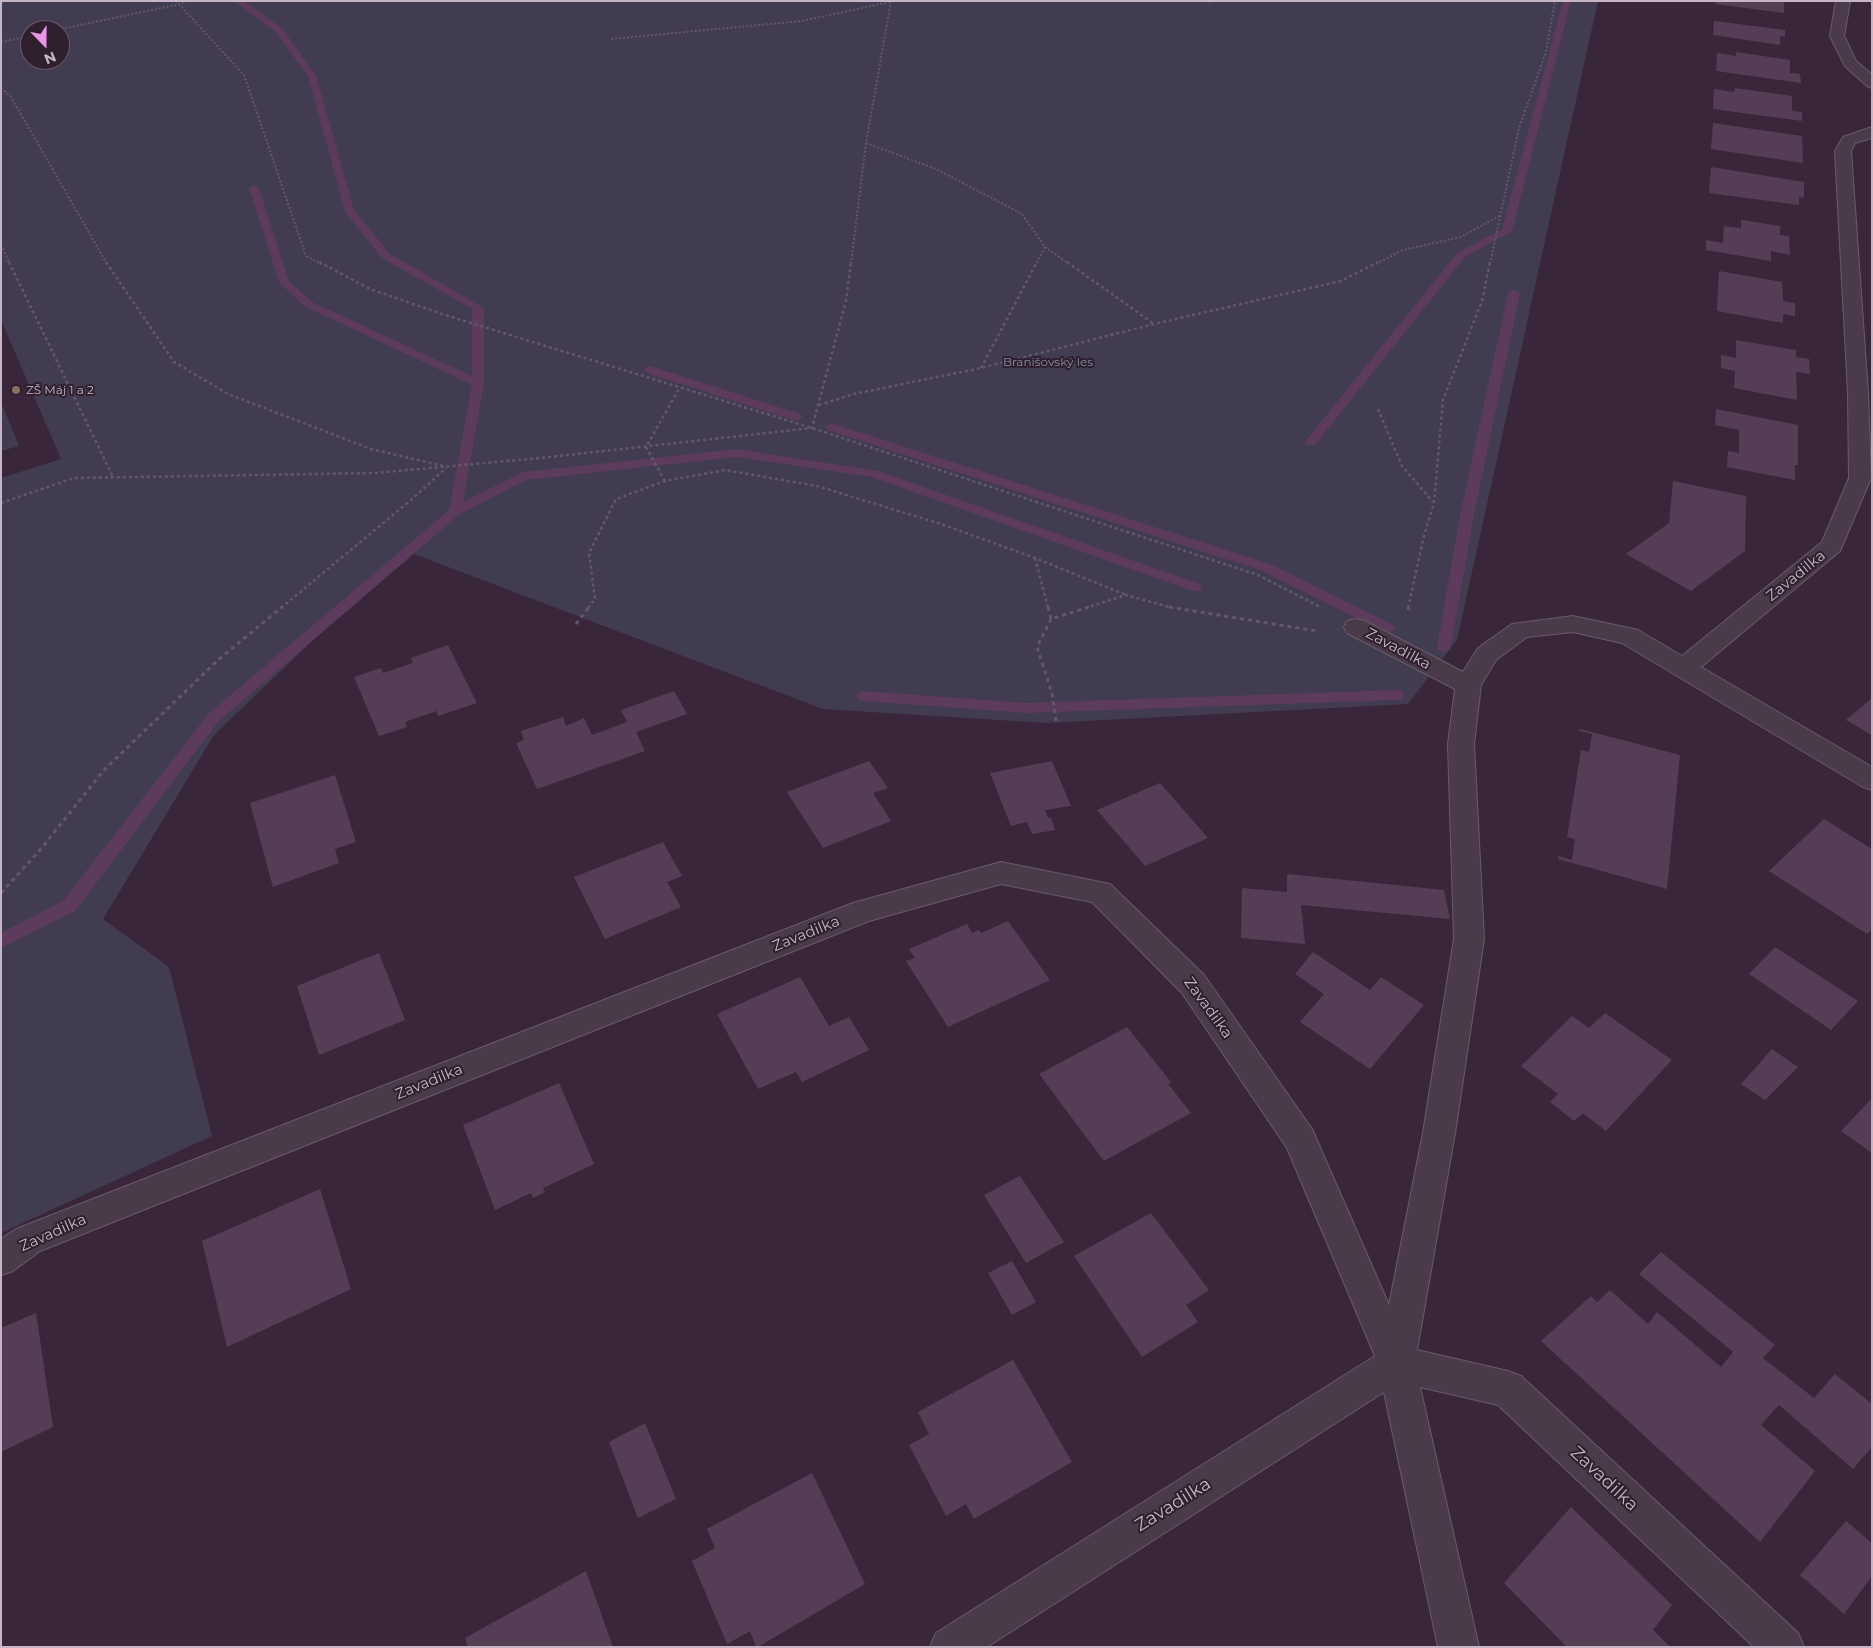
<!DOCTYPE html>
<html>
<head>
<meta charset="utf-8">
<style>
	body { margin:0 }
	#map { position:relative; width:1873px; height:1648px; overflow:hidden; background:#3a263a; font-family:Montserrat,sans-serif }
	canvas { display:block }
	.frame { position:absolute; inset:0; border:2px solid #c6b5c5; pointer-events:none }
	.north { position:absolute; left:20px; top:20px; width:50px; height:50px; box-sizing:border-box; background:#2f1f2f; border:1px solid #6b5b6b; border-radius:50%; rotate:158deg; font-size:14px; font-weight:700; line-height:20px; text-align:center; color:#c6b5c5 }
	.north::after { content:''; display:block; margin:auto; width:18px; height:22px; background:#eb95e7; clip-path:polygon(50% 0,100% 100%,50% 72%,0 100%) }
</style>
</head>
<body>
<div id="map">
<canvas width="1873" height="1648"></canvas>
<div class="frame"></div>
<div class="north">N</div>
</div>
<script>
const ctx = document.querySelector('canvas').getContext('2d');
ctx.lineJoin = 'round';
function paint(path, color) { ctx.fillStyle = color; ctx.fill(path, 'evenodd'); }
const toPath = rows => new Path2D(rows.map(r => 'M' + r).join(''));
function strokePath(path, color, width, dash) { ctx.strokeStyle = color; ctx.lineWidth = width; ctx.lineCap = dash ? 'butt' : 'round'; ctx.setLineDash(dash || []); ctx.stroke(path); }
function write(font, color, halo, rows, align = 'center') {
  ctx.font = font + ' Montserrat,sans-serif'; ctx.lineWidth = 4; ctx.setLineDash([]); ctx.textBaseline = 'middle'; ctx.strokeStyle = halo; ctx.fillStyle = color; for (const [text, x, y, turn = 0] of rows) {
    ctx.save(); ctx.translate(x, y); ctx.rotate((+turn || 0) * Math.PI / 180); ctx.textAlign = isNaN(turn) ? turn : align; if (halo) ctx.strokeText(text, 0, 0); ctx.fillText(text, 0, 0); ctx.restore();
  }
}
paint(toPath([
	[1,1,1598,1,1457,640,1408,704,1047,723,823,709,406,551,214,735,103,919,169,967,212,1136,1,1233,1,478,61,459,1,320],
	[30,30,60,30,60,60,30,60],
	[1,402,19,446,1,451]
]), '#413c50');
paint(toPath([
	[234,1,244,1,282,28,316,76,354,210,390,254,484,308,484,383,463,502,523,472,737,449,878,471,1200,584,1202,587,1200,590,1195,592,1190,590,871,477,737,457,526,480,460,514,219,721,75,911,1,948,1,933,63,901,209,713,449,510,472,385,304,306,279,282,249,188,254,185,259,188,289,281,312,302,472,376,472,309,382,258,345,212,308,76,276,32,234,1],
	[1563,1,1571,1,1512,231,1465,257,1315,445,1307,445,1305,442,1307,439,1457,253,1502,229,1563,1],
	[1514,290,1520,293,1474,515,1451,647,1449,650,1444,652,1439,650,1437,647,1460,515,1508,293,1514,290],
	[650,366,801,414,803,417,797,421,793,420,646,373,644,370,646,367,650,366],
	[831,423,1270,564,1393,625,1395,628,1393,631,1383,631,1260,570,827,430,825,427,831,423],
	[1397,690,1402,691,1404,695,1402,699,1397,700,1025,713,864,701,859,700,856,696,859,692,864,691,1025,703,1397,690]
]), '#5c3b5c');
paint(toPath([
	[1716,1,1784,1,1784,13,1715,4],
	[1714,21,1785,30,1785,37,1780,36,1780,45,1713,35],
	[1736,52,1790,60,1790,73,1800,74,1801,83,1716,71,1717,53,1736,56],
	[1735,88,1792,96,1792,111,1802,112,1802,121,1713,109,1714,89,1734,92],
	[1713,123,1802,136,1803,163,1711,149],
	[1711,167,1804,182,1804,198,1799,197,1799,205,1709,193],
	[1741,220,1780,226,1780,235,1789,236,1790,255,1771,251,1771,261,1706,250,1706,240,1723,243,1724,226,1741,228],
	[1719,271,1782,282,1783,301,1795,303,1795,316,1783,314,1783,323,1717,311],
	[1736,340,1796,350,1796,357,1809,359,1810,374,1796,372,1797,400,1734,388,1735,371,1721,368,1721,355,1736,358],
	[1716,409,1798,425,1798,465,1795,465,1795,480,1727,467,1728,451,1739,453,1739,430,1715,425],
	[1673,481,1746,496,1745,551,1691,591,1626,554,1669,523],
	[448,645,477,703,438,716,436,711,405,722,407,727,379,736,354,677,381,668,383,673,413,663,411,658],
	[674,691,687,714,636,732,645,751,537,789,516,743,524,740,521,731,563,717,566,726,584,718,592,735,627,722,621,710],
	[1871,699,1872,699,1872,735,1846,720],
	[1580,729,1680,755,1667,889,1558,859,1558,856,1572,860,1575,839,1567,837,1581,750,1589,752,1592,734,1579,731],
	[869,761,888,788,873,793,891,821,823,848,787,792],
	[1052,761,1071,806,1045,810,1048,818,1051,818,1055,830,1032,834,1027,822,1011,826,990,773],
	[335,775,356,842,335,849,339,863,273,887,250,803],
	[1160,783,1208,838,1145,866,1097,810],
	[1824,819,1872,849,1872,929,1867,934,1769,871],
	[663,842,682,876,667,882,681,907,605,939,574,877],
	[1287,874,1444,890,1450,919,1301,905,1305,944,1241,938,1242,888,1287,892],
	[1008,921,1050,980,948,1027,906,961,915,958,909,949,967,924,972,933,979,930,981,933],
	[1775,947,1858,1001,1831,1030,1749,974],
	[1313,952,1370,990,1381,977,1424,1005,1370,1069,1300,1022,1324,994,1295,974],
	[379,953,405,1020,319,1055,297,986],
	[800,977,829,1026,849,1017,869,1050,802,1082,796,1072,758,1089,717,1014],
	[1605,1013,1672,1060,1606,1131,1583,1113,1574,1121,1550,1102,1558,1094,1521,1066,1572,1016,1589,1028],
	[1127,1027,1171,1082,1168,1084,1191,1113,1104,1161,1039,1074],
	[1772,1049,1798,1067,1765,1100,1741,1084],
	[559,1083,594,1164,543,1188,545,1192,533,1198,531,1193,495,1210,463,1125],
	[1870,1100,1872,1102,1872,1153,1841,1131],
	[1020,1176,1064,1242,1026,1263,984,1195],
	[320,1189,351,1289,227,1347,202,1241],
	[1151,1213,1209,1290,1186,1305,1198,1322,1142,1357,1074,1256],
	[1661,1252,1775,1345,1763,1358,1814,1398,1835,1374,1872,1404,1872,1447,1853,1469,1779,1405,1761,1425,1815,1471,1760,1542,1541,1341,1591,1296,1597,1302,1610,1290,1648,1324,1657,1312,1721,1367,1733,1352,1639,1274],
	[1012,1261,1036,1302,1012,1315,988,1273],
	[36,1313,53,1427,1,1452,1,1328],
	[1013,1360,1072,1462,974,1519,966,1504,946,1516,909,1445,929,1434,918,1412],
	[645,1423,676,1499,638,1518,609,1442],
	[812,1473,865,1584,758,1647,756,1647,750,1631,727,1644,692,1561,715,1548,707,1529],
	[1571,1507,1672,1605,1653,1630,1670,1647,1567,1647,1504,1583],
	[1846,1521,1872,1543,1872,1576,1844,1614,1800,1575],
	[586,1571,613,1647,468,1647,465,1638]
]), '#553e55');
const street = toPath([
	[1836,1,1850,1,1844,36,1856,61,1872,75,1872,88,1867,86,1845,66,1830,36,1836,1],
	[1872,127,1872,138,1855,143,1851,151,1868,393,1871,478,1840,551,1701,667,1872,767,1872,790,1863,787,1622,643,1573,632,1527,637,1496,660,1481,685,1474,744,1484,939,1455,1133,1417,1350,1508,1371,1521,1376,1798,1633,1804,1647,1754,1647,1498,1405,1420,1387,1479,1647,1438,1647,1384,1392,987,1647,930,1647,936,1633,1375,1356,1287,1148,1182,993,1092,902,1001,884,869,921,40,1251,13,1271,1,1275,1,1239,16,1229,853,903,1001,862,1110,884,1204,975,1312,1129,1389,1305,1423,1133,1454,939,1448,744,1455,689,1347,633,1344,627,1347,621,1356,619,1365,621,1463,672,1478,648,1512,624,1573,616,1638,630,1682,656,1822,542,1849,478,1848,393,1835,151,1843,137,1872,127]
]);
strokePath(street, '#6b5a6a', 2);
strokePath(toPath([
	[176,1,244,75,306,256,321,264],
	[1209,1,1211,5],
	[57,30,180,4,186,1],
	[611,39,802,21,894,1],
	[1,42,30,36],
	[1,88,11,97,107,264],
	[866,143,936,169,1022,214,1045,247,1036,264],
	[1,245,10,264],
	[1045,247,1069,264],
	[851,264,866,143,891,1],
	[1376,264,1403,250,1461,237,1499,216],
	[1490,264,1519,128,1546,52,1555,1]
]), '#63586a', 2, [2, 2]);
strokePath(toPath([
	[9,262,113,477],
	[106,262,174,362,228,394,371,449,443,466],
	[319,262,370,289,442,314,812,428,1258,575,1320,607],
	[1067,262,1154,324],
	[981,368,1037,262],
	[819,405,854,394,981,368,1154,324,1341,281,1378,262],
	[1378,409,1402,466,1433,502],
	[665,481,646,447,680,387],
	[1,503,74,478,375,473,540,458,812,428,846,301,851,262],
	[1035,558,1048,608],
	[281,608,411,500,446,468],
	[588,608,595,599,589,553,616,499,665,481,725,470,817,486,941,524,1035,558,1126,595],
	[1085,608,1126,595,1173,608],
	[1408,608,1424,536,1434,503,1443,400,1482,301,1490,262]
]), '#63586a', 2.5, [3, 3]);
strokePath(toPath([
	[1048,607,1051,619,1089,607],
	[1169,607,1317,631],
	[1408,610,1409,607],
	[1051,619,1037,647,1052,693,1056,721],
	[576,624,589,607],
	[1,893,40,850,104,770,218,660,282,607]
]), '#63586a', 3, [4, 4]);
paint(street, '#4a3a4a');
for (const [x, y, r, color] of [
	[16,390,5,"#8d6e63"]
]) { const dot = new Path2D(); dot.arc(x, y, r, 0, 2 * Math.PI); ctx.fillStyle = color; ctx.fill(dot); strokePath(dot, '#2f1f2f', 2); }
write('12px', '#8590a4', '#2f1f2f', [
	["Branišovský les",1048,362]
]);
write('12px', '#c6b5c5', '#2f1f2f', [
	["ZŠ Máj 1 a 2",26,390]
], 'left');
write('15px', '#c6b5c5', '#2f1f2f', [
	["Zavadilka",1796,576,-39],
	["Zavadilka",1398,649,28],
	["Zavadilka",806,934,-22],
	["Zavadilka",1208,1008,54],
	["Zavadilka",429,1082,-22],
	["Zavadilka",53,1233,-24]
]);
write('18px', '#c6b5c5', '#2f1f2f', [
	["Zavadilka",1604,1479,43],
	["Zavadilka",1173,1505,-32]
]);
</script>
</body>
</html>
